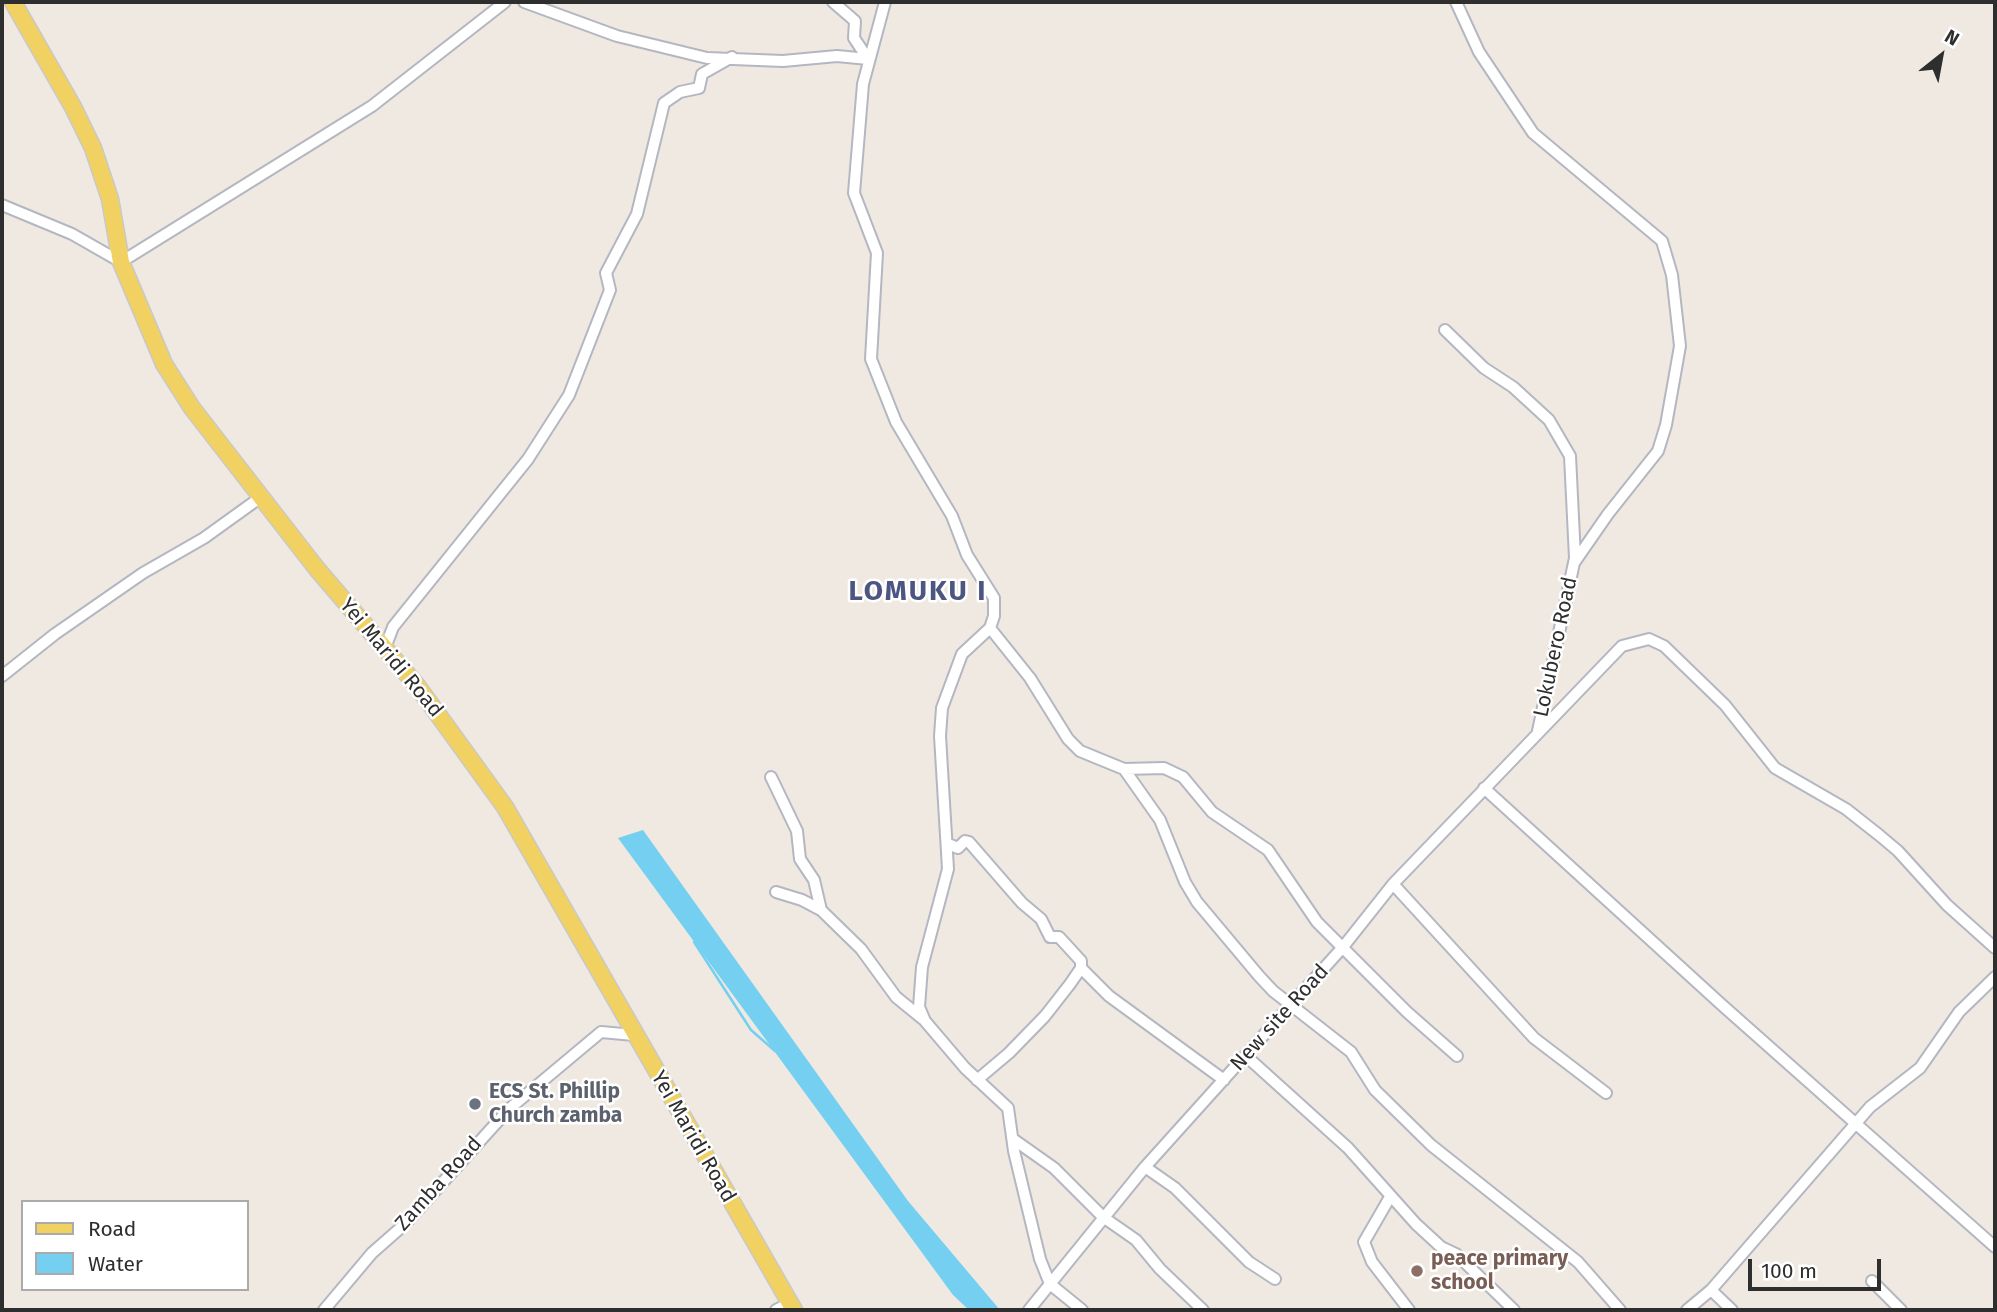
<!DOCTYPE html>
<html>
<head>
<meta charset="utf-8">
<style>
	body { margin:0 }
	#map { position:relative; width:1997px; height:1312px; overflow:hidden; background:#efe9e1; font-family:"Fira Sans",sans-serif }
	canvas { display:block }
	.frame { position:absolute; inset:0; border:4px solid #2e2e2e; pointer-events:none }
	.legend { position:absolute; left:21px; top:1200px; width:228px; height:91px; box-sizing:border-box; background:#fff; border:2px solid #ababab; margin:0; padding:9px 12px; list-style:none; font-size:21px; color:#2e2e2e }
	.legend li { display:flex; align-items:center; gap:14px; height:35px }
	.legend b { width:35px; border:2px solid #ababab }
	.north { position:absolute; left:1906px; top:21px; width:70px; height:70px; -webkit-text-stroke:5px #fff; paint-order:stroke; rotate:31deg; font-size:19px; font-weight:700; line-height:28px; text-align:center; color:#2e2e2e }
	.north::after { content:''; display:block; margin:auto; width:24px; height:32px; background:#2e2e2e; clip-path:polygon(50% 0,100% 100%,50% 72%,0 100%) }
	.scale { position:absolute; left:1748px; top:1259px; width:133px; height:32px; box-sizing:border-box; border:4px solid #2e2e2e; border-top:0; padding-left:9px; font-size:21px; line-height:24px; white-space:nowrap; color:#2e2e2e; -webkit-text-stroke:5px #fff; paint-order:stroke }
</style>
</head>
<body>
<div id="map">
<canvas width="1997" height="1312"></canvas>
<div class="frame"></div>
<ul class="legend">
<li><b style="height:9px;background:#f2d163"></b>Road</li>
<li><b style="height:19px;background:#75cff0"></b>Water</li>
</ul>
<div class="north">N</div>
<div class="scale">100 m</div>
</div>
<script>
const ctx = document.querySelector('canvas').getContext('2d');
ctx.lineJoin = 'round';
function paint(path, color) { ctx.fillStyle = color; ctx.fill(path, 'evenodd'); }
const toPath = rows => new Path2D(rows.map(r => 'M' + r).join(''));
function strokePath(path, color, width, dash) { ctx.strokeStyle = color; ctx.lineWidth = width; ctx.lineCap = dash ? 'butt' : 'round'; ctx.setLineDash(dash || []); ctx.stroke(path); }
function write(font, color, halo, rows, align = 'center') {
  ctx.font = font + ' "Fira Sans",sans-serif'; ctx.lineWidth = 5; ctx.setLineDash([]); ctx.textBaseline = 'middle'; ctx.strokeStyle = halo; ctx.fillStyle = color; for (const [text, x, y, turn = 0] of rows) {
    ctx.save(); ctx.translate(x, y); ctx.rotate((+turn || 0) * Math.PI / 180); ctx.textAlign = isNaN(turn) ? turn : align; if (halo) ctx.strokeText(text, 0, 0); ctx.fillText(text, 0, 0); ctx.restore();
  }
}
paint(toPath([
	[643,830,908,1201,1000,1310,969,1310,953,1295,618,838]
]), '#75cff0');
strokePath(toPath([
	[694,942,751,1030,775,1051]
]), '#75cff0', 2.5);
const minor = toPath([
	[524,2,617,36,707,58,783,61,837,56,868,59],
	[833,2,855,21,854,38,868,59],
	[885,2,863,84,854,193,877,253,871,359,896,422,952,516,967,555,994,598,994,616,990,628,962,654,942,708,940,736,948,869,922,967,919,1007,925,1021,965,1068,1008,1108,1014,1151,1040,1259,1050,1284,1082,1310],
	[1456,2,1479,52,1533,133,1662,241,1672,275,1680,346,1666,425,1658,451,1608,514,1574,563],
	[2,205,72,234,121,262,372,106,505,2],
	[1445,330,1484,368,1513,387,1549,420,1570,456,1575,558,1538,731],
	[990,628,1030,678,1068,739,1080,751,1124,769,1164,768,1183,777,1212,812,1268,850,1317,922,1407,1012,1457,1056],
	[385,648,393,627,528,459,569,395,610,290,606,273,637,214,664,103,680,92,699,88,702,74,732,57],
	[2,676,55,634,143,573,204,538,261,497],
	[1124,769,1160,820,1185,882,1197,902,1259,976,1273,991,1351,1052,1375,1090,1431,1145,1578,1262,1620,1310],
	[771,777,797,831,800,859,814,880,821,910,861,949,896,997,923,1019],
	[1484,788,1722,1005,1995,1247],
	[948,844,958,848,965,841,969,842,1022,903,1041,919,1050,937,1059,937,1081,961,1081,968,1070,984,1045,1016,1009,1053,977,1080],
	[1393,884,1534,1038,1606,1093],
	[776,892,802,900,821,910],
	[1081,968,1109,996,1224,1080],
	[1246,1056,1348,1148,1416,1224,1441,1247,1456,1254,1514,1310],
	[1013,1139,1054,1168,1103,1217,1136,1240,1160,1269,1203,1310],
	[1145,1167,1175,1188,1249,1262,1275,1279],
	[1390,1197,1364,1242,1372,1262,1409,1310],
	[1872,1281,1901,1310],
	[1711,1290,1732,1310],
	[324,1310,372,1253,405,1224,509,1109,601,1032,634,1035],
	[776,1310,790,1303],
	[1029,1310,1145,1167,1343,947,1393,884,1622,646,1649,639,1664,646,1725,705,1775,768,1846,809,1879,835,1898,851,1947,905,1995,948],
	[1687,1310,1711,1290,1870,1107,1920,1068,1959,1012,1995,977]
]);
const primary = toPath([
	[13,2,73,107,93,148,110,199,121,262,164,364,192,408,317,569,418,687,505,807,794,1310]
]);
strokePath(minor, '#b4b7c1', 14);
strokePath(primary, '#c9c9c9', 19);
strokePath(minor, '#fff', 10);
strokePath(primary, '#f2d163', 16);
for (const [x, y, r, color] of [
	[475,1104,7,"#6b7280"],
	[1417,1271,7,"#8d6e63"]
]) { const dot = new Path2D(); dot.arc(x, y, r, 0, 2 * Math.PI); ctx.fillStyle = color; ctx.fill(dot); strokePath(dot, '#fff', 2.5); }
write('21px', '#2e2e2e', '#fff', [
	["Lokubero Road",1556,647,-78],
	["Yei Maridi Road",391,658,50],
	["New site Road",1280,1018,-48],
	["Yei Maridi Road",693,1137,60],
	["Zamba Road",439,1184,-48]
]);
write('bold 21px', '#5b616d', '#fff', [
	["ECS St. Phillip",489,1092],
	["Church zamba",489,1116]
], 'left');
write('bold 21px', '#785e54', '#fff', [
	["peace primary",1431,1259],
	["school",1431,1283]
], 'left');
ctx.letterSpacing = '2px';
write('bold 28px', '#4d5680', '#fff', [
	["LOMUKU I",918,592]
]);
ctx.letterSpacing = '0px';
</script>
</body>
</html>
